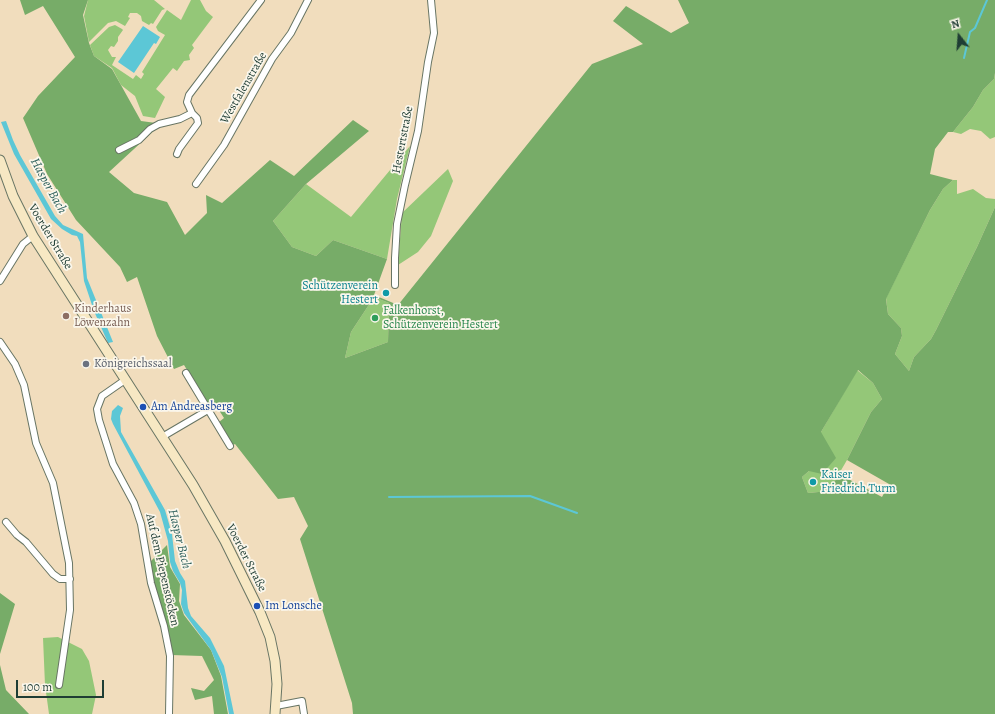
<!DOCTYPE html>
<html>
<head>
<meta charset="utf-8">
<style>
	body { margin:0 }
	#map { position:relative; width:995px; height:714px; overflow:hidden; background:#f1ddbd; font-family:Alegreya,serif }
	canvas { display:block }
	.north { position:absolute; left:939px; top:16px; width:40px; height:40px; -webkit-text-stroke:3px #fbf7ec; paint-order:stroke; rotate:343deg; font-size:11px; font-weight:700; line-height:16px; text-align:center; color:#1f3d34 }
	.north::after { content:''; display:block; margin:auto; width:14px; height:18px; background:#1f3d34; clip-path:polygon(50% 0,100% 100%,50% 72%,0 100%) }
	.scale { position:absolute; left:16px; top:680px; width:88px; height:18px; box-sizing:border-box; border:2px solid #1f3d34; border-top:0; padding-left:5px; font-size:12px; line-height:14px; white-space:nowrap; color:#1f3d34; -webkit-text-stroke:3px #fbf7ec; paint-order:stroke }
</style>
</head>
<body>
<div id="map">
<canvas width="995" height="714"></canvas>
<div class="north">N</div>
<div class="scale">100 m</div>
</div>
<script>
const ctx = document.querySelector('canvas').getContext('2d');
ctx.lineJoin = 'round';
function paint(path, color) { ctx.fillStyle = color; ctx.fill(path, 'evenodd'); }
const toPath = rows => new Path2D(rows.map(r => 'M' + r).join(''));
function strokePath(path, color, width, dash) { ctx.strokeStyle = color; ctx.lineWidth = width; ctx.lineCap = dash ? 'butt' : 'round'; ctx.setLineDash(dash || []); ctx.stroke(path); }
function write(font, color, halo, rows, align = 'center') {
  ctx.font = font + ' Alegreya,serif'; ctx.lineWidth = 3.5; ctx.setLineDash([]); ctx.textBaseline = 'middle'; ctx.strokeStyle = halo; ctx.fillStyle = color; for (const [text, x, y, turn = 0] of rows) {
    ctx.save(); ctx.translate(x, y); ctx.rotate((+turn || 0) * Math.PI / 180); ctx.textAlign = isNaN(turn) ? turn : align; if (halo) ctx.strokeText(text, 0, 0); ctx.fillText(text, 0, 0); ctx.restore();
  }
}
paint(toPath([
	[88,0,154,0,165,9,162,10,153,24,151,23,149,25,142,21,141,16,137,13,130,13,128,17,130,18,125,26,116,21,108,23,89,42,84,16],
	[191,0,200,0,206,11,213,17,192,45,194,48,189,55,190,60,184,61,177,71,173,68,156,89,165,97,155,118,143,116,135,96,121,85,112,68,94,56,90,45,109,27,115,25,122,29,123,30,118,37,118,41,114,47,111,46,108,50,112,57,116,57,112,65,133,79,136,75,141,79,144,74,142,72,165,35,158,31,156,27,167,10,181,20],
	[995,73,995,137,990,139,981,131,970,129,961,134,953,132,973,107,983,90,994,79],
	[410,146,397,199,387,259,333,240,316,256,292,247,273,221,306,184,351,217],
	[448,169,453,181,431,236,418,252,398,265,402,213],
	[953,180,957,180,957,194,973,189,986,198,995,199,995,207,977,247,936,330,931,339,914,357,909,371,895,354,902,336,901,328,888,314,886,298,930,210,943,189],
	[374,297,389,303,388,342,345,358,351,332],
	[857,370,873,383,882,399,871,412,847,460,829,491,808,493,802,477,809,471,821,432],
	[58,637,82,649,89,661,96,695,92,714,49,714,45,685,43,638]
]), '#94c778');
paint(toPath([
	[20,0,88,0,83,15,89,43,94,56,112,69,141,121,156,123,159,126,109,172,134,193,167,202,185,235,207,213,206,195,222,203,270,160,294,176,353,120,369,131,306,184,273,221,292,247,316,256,333,240,387,259,374,295,398,305,592,64,643,44,613,21,626,6,671,33,689,23,678,0,995,0,995,73,994,79,983,90,973,107,953,132,948,132,935,149,930,174,953,180,943,189,930,210,886,299,888,314,901,328,902,336,895,354,909,371,914,357,931,339,936,330,977,247,995,207,995,714,353,714,352,703,300,539,308,526,294,497,278,499,235,444,233,445,219,422,224,418,217,407,212,410,184,365,174,369,157,336,137,277,127,282,120,267,76,220,47,174,23,118,38,96,75,57,43,6,25,15],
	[374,297,389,303,388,342,345,358,351,332],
	[858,370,873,383,882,399,871,412,847,460,889,484,882,497,839,474,829,491,808,493,802,477,809,471,822,474,836,458,821,432],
	[167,545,170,567,180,584,179,601,184,615,211,650,221,676,228,714,214,714,212,696,195,700,191,688,204,691,214,680,202,656,171,655,153,582,150,562],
	[0,593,15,604,0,654],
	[0,665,6,690,29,714,0,714]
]), '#77ac68');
paint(toPath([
	[143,26,160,37,156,44,154,43,134,73,118,62],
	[6,121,13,140,20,155,55,216,63,225,83,234,87,278,113,342,108,343,94,311,84,281,80,242,77,236,72,235,62,229,51,219,14,154,1,122],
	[118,405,123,408,120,416,121,432,165,510,172,534,175,561,180,573,185,581,188,608,191,616,210,638,224,666,234,714,229,714,222,677,211,650,184,613,181,604,182,590,180,583,173,571,170,562,168,541,160,512,113,424,111,419,112,411]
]), '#5cc7d6');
strokePath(toPath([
	[964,58,970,32,975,28,987,0],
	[389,497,530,496,577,513]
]), '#5cc7d6', 2);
const street = toPath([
	[192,113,187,102,189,95,261,0],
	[119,150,139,140,150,129,159,124,180,119,192,113,197,118,198,123,179,149,177,154],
	[196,184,224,145,272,59,291,33,308,0],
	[0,281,23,244,33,236],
	[395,285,395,258,397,224,405,185,418,131,428,62,434,33,431,0],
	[0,342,15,364,24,385,36,443,53,483,69,563,70,610,59,685],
	[186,373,230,446],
	[125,380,102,396,97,409,99,420,113,464,134,503,141,524,151,583,164,626,170,656,169,714],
	[162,437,208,410],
	[6,522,17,535,26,542,53,574,60,579,70,579],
	[276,706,302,701,304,714]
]);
const secondary = toPath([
	[0,160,13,196,33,236,193,485,225,541,260,612,270,637,275,661,277,684,275,714]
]);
strokePath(street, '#687564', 8);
strokePath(secondary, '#687564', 11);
strokePath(street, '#fff', 6);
strokePath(secondary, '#f7e8c3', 9);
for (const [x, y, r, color] of [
	[386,293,4,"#0f9aa8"],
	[66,316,4,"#8d6e63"],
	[375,318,4,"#2e9e5b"],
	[86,364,4,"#6b7280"],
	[143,407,4,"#1a4fb4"],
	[813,482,4,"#0f9aa8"],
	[257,606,4,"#1a4fb4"]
]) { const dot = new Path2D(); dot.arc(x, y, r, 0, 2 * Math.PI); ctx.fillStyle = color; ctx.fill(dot); strokePath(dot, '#fbf7ec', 1.5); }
write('12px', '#1f3d34', '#fbf7ec', [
	["Westfalenstraße",244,88,-60],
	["Hestertstraße",403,140,-79],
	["Voerder Straße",50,237,59],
	["Voerder Straße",246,558,63],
	["Auf dem Piepenstöcken",162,570,77]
]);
write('12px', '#0d838f', '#fbf7ec', [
	["Schützenverein",378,286],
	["Hestert",378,300],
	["Kaiser",821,475,"left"],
	["Friedrich Turm",821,489,"left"]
], 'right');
write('12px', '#785e54', '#fbf7ec', [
	["Kinderhaus",74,309],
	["Löwenzahn",74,323]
], 'left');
write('12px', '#27864d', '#fbf7ec', [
	["Falkenhorst,",383,311],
	["Schützenverein Hestert",383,325]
], 'left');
write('12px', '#5b616d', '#fbf7ec', [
	["Königreichssaal",94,364]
], 'left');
write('12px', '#164399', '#fbf7ec', [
	["Am Andreasberg",151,407],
	["Im Lonsche",265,606]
], 'left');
write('italic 13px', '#2e605c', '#fbf7ec', [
	["Hasper Bach",48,186,61],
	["Hasper Bach",179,539,76]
]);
</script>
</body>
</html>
